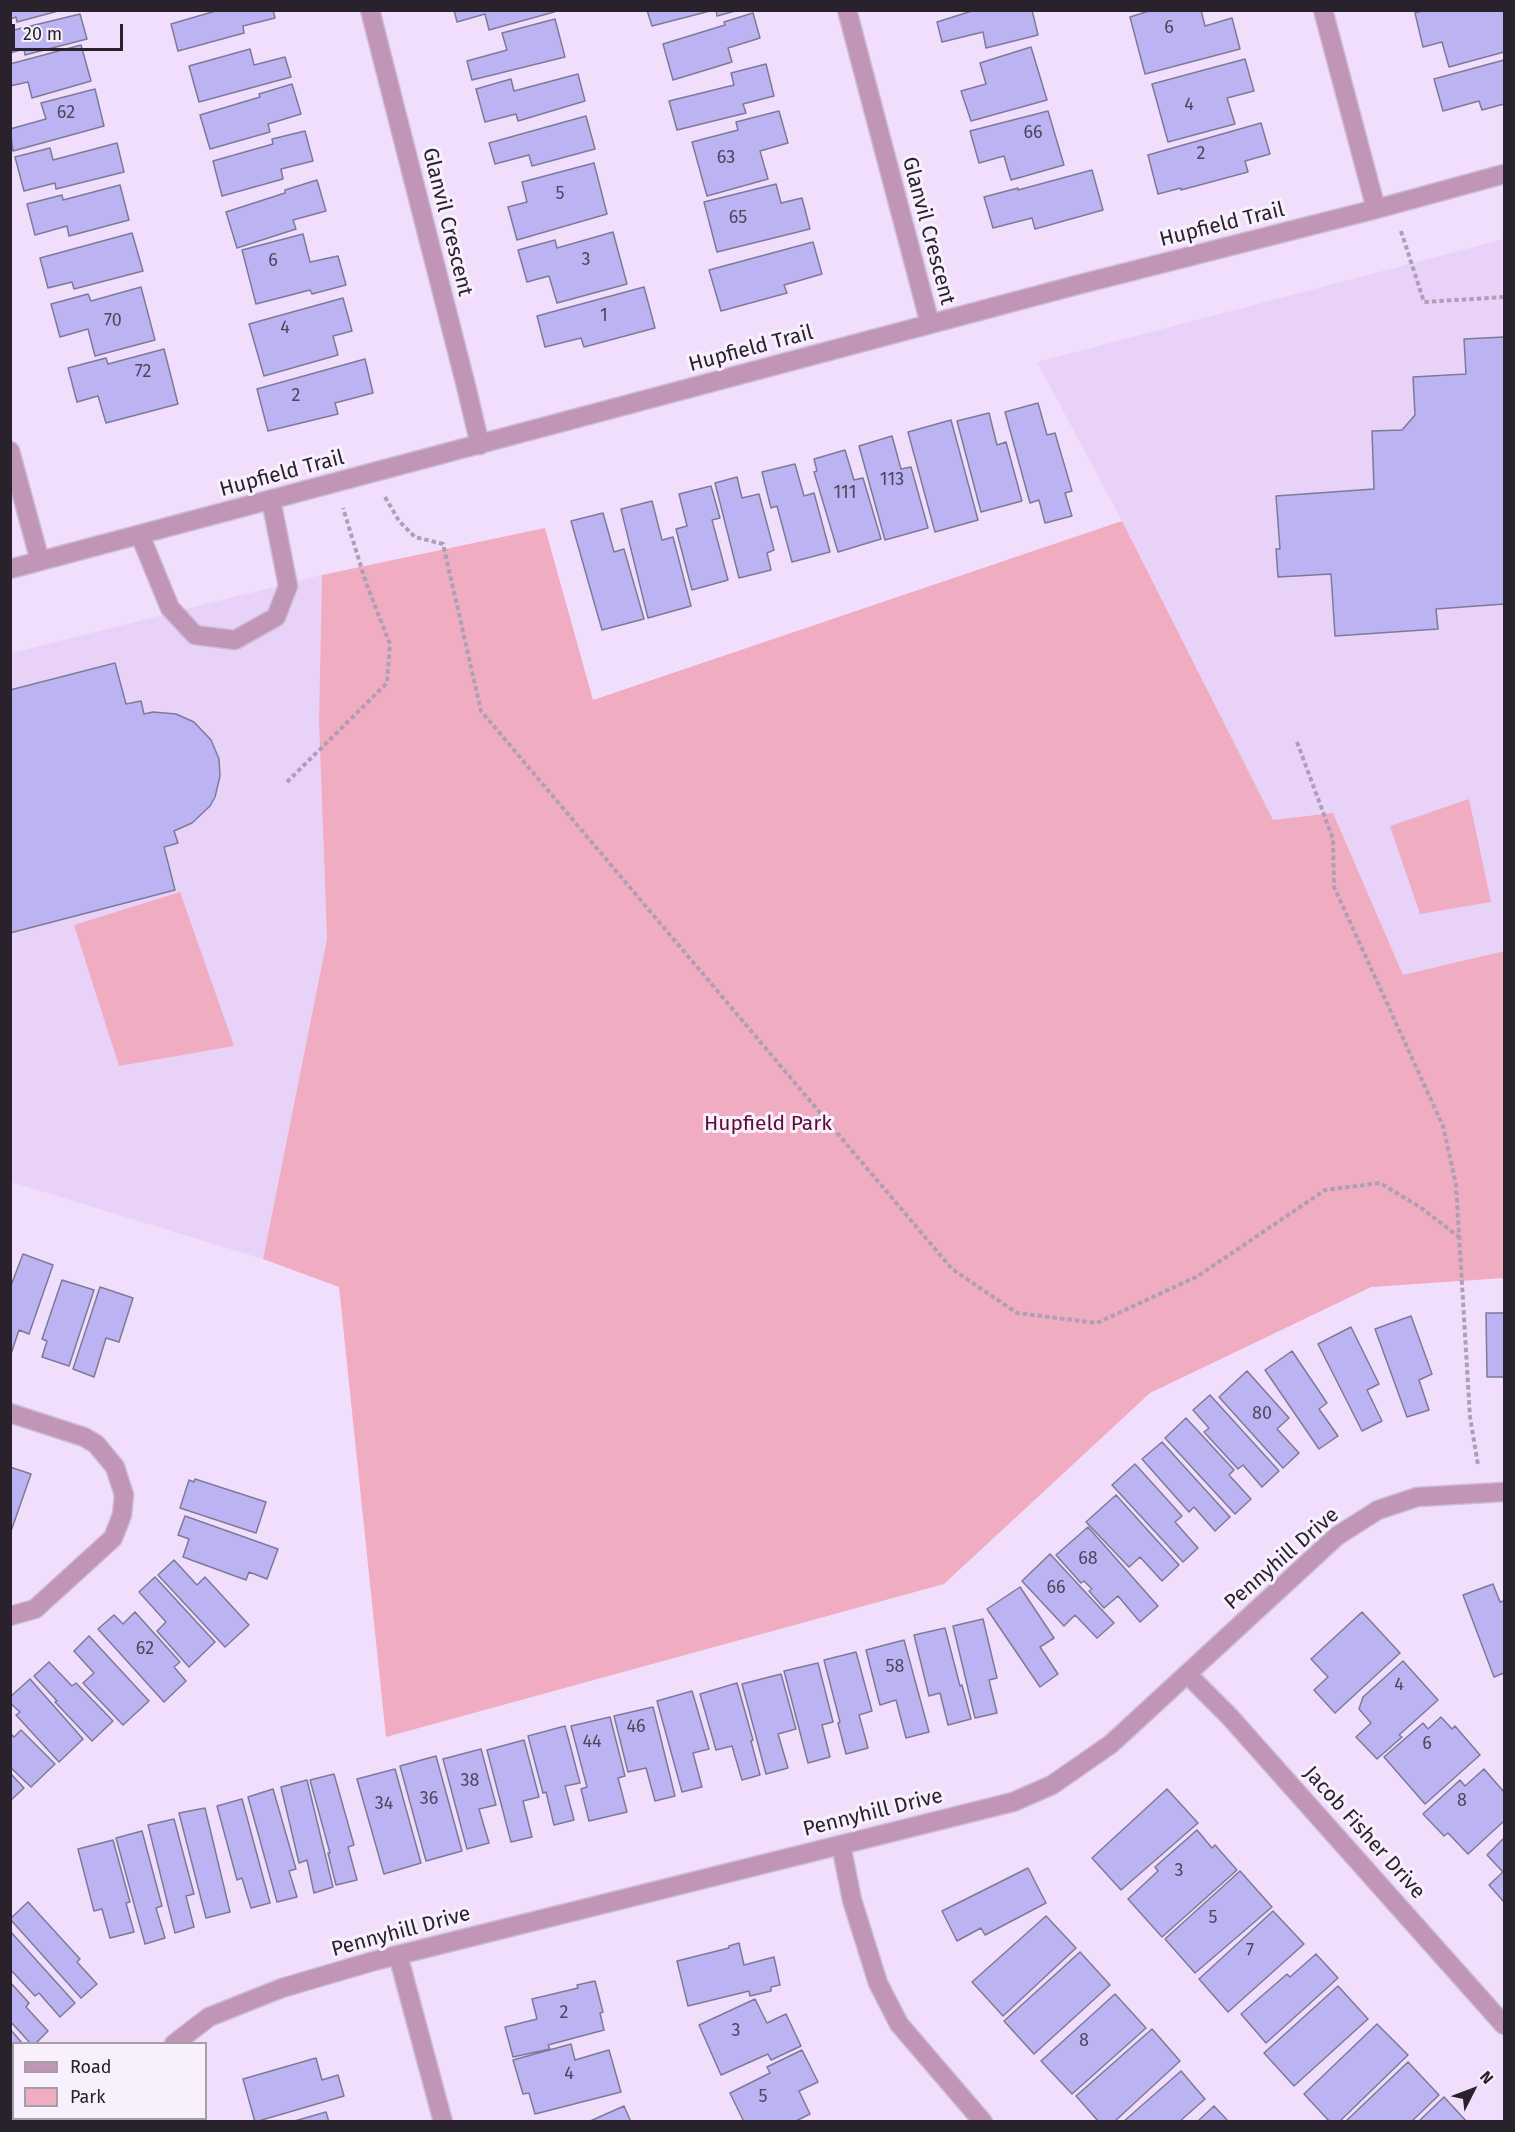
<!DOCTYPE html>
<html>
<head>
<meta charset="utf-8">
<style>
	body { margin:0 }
	#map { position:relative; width:1515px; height:2132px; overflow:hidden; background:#f1defc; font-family:"Fira Sans",sans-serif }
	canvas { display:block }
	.frame { position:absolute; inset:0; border:12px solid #29222d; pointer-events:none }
	.legend { position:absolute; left:12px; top:2042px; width:195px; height:78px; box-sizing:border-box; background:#f8f0fc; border:2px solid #a59ea9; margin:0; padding:8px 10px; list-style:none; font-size:18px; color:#29222d }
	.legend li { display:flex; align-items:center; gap:12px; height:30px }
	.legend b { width:30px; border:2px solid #a59ea9 }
	.north { position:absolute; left:1443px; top:2060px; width:60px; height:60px; -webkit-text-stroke:4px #f8f0fc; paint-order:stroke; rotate:48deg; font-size:16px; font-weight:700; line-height:24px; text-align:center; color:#29222d }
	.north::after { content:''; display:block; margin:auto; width:21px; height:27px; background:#29222d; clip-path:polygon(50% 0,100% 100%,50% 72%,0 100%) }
	.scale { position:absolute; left:12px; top:24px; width:111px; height:27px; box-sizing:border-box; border:3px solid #29222d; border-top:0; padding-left:8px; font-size:18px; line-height:21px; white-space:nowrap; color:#29222d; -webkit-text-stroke:4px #f8f0fc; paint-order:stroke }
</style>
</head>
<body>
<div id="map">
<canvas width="1515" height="2132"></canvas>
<div class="frame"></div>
<ul class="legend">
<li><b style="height:8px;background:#c095b5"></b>Road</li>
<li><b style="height:16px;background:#f0acc1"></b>Park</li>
</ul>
<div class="north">N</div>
<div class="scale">20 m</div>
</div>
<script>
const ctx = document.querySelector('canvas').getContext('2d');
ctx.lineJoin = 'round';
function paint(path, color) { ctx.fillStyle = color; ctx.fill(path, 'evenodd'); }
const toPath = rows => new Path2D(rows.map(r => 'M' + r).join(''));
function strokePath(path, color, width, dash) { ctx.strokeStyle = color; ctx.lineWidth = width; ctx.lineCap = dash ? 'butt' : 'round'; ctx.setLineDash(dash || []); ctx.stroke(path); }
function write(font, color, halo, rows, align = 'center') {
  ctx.font = font + ' "Fira Sans",sans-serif'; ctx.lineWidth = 6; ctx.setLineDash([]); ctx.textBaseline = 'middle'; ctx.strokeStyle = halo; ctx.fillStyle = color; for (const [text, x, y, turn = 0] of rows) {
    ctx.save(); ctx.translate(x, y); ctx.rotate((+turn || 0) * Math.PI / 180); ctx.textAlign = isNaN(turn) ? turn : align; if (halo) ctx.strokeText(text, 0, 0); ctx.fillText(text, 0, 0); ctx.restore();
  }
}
paint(toPath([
	[1504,239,1504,951,1403,976,1333,813,1273,821,1122,521,1037,362],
	[322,575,319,721,327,939,263,1259,11,1182,11,653]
]), '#e9d2f7');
paint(toPath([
	[1122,521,1273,820,1333,813,1403,975,1504,951,1504,1278,1371,1287,1150,1393,944,1584,386,1737,339,1287,263,1259,327,939,319,721,322,575,545,528,593,700],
	[1469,799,1491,902,1420,914,1390,826],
	[180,892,234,1046,119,1066,74,925]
]), '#f0acc1');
const building = toPath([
	[10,10,62,10,17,22,16,17,10,19,10,10],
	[219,10,273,10,275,18,243,26,244,33,178,51,171,24,219,10],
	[454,10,553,10,554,12,489,30,485,14,457,22,454,10],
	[647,10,714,10,652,26,647,10],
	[716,10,739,10,717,16,716,10],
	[975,10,1032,10,1038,35,986,48,983,32,942,42,937,22,975,10],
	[1152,10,1201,10,1205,26,1232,18,1240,49,1145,74,1130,17,1152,10],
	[1425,10,1504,10,1504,52,1449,67,1442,42,1423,47,1415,13,1425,10],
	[753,13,760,38,728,48,732,62,673,80,663,44,725,25,724,22,753,13],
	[80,14,87,39,25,55,24,49,10,53,10,31,80,14],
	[555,19,565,57,472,80,467,61,507,50,502,33,555,19],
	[81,45,91,81,32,98,28,82,10,86,10,64,81,45],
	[1031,47,1047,100,971,121,961,91,986,84,980,63,1031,47],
	[250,49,254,65,285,57,291,77,199,102,189,66,250,49],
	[1245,59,1254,91,1227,98,1235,124,1168,142,1152,84,1245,59],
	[1504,60,1504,104,1482,110,1479,101,1443,111,1434,79,1504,60],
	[766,64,774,96,743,104,746,113,677,130,669,101,734,85,731,73,766,64],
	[578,74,585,101,518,121,516,114,485,122,476,89,511,79,514,91,578,74],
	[292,84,301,114,268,124,270,132,210,149,200,115,260,97,259,94,292,84],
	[95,89,104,126,13,151,10,129,46,119,41,103,95,89],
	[779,111,788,143,760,151,768,179,707,196,692,142,738,130,736,122,779,111],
	[1048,111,1064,165,1011,180,1004,156,979,163,970,131,1048,111],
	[586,116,595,149,532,166,529,155,495,164,489,143,586,116],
	[1261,123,1270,154,1245,161,1248,172,1181,190,1181,188,1158,194,1148,155,1261,123],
	[305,131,313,161,281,169,283,179,222,196,213,161,273,144,272,139,305,131],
	[117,143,124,172,56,189,55,183,24,191,15,157,50,148,53,160,117,143],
	[594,163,607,214,517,240,508,207,527,202,522,182,594,163],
	[1092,170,1103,210,1035,229,1032,218,993,228,984,197,1018,188,1018,190,1092,170],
	[317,180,326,211,293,220,296,229,237,248,226,212,285,193,285,190,317,180],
	[776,184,781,203,802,198,810,229,717,252,704,202,776,184],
	[120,185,129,220,69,236,67,226,35,235,27,204,62,195,63,200,120,185],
	[613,232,627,284,557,303,549,276,527,282,518,250,555,240,557,248,613,232],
	[132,233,143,271,74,289,72,282,48,288,40,258,132,233],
	[303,234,310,262,338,256,346,285,312,294,310,290,256,304,242,250,303,234],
	[813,242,822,274,784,285,787,293,721,311,709,270,813,242],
	[141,287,155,340,95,356,88,329,60,337,51,304,88,294,91,301,141,287],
	[644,287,655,328,584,347,581,338,545,347,537,316,644,287],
	[343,298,352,331,333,336,338,355,264,376,249,324,343,298],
	[1504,337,1504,604,1436,609,1438,629,1335,636,1331,574,1278,577,1276,549,1280,549,1276,496,1374,489,1372,431,1402,430,1415,415,1413,377,1466,374,1464,339,1504,337],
	[164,349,178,404,106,423,98,396,77,402,68,368,106,358,108,364,164,349],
	[365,359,373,393,335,403,338,414,268,431,257,389,365,359],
	[1038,403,1047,435,1055,433,1072,491,1065,493,1072,516,1045,523,1039,500,1030,503,1005,412,1038,403],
	[989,413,997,445,1006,442,1022,501,981,512,957,421,989,413],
	[951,420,978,520,935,532,908,432,951,420],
	[892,436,901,469,911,467,928,528,885,540,859,446,892,436],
	[845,450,854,480,863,478,881,539,838,552,814,472,817,471,814,459,845,450],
	[795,464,804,496,814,493,830,552,792,562,777,506,771,508,762,472,795,464],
	[737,477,742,498,759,494,774,550,767,553,771,570,739,578,715,483,737,477],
	[711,486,720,518,712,520,728,580,692,590,676,529,687,526,679,494,711,486],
	[652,501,662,540,673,537,691,606,648,618,621,509,652,501],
	[603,513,614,552,624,549,644,619,602,630,571,521,603,513],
	[115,663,126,704,141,701,144,714,153,712,176,714,194,722,211,740,219,759,220,776,215,797,210,806,192,823,174,831,178,843,164,847,175,890,10,933,10,690,115,663],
	[23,1254,53,1265,29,1334,19,1330,11,1354,10,1288,23,1254],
	[62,1280,94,1290,69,1366,42,1357,47,1341,42,1339,62,1280],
	[100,1287,133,1298,119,1342,106,1338,94,1377,73,1369,100,1287],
	[1486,1313,1504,1313,1504,1409,1504,1377,1487,1377,1486,1313],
	[1411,1316,1432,1374,1419,1380,1429,1410,1407,1417,1375,1329,1411,1316],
	[1351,1327,1379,1384,1367,1390,1382,1421,1362,1431,1318,1344,1351,1327],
	[1292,1351,1327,1403,1319,1409,1338,1436,1319,1449,1265,1370,1292,1351],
	[1247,1371,1289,1418,1277,1429,1299,1453,1283,1468,1219,1397,1247,1371],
	[1210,1395,1279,1471,1262,1487,1243,1465,1238,1469,1204,1432,1209,1428,1193,1410,1210,1395],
	[1186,1418,1234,1470,1229,1475,1251,1499,1235,1514,1165,1438,1186,1418],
	[1162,1442,1230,1517,1215,1531,1194,1507,1189,1512,1142,1459,1162,1442],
	[1135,1464,1182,1516,1175,1522,1198,1548,1183,1562,1112,1485,1135,1464],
	[10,1467,31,1474,10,1534,10,1467],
	[195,1479,266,1502,256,1533,180,1508,189,1480,194,1482,195,1479],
	[1116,1495,1179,1565,1162,1581,1140,1557,1129,1567,1086,1522,1116,1495],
	[185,1516,278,1549,267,1579,249,1572,246,1580,183,1557,189,1539,178,1535,185,1516],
	[1088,1527,1158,1606,1140,1622,1118,1596,1104,1608,1089,1591,1092,1589,1084,1581,1081,1583,1056,1555,1088,1527],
	[1050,1554,1114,1623,1097,1638,1075,1615,1064,1626,1022,1581,1050,1554],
	[174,1560,197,1585,205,1577,249,1625,225,1647,158,1575,174,1560],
	[155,1577,215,1642,189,1667,157,1631,166,1622,139,1592,155,1577],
	[1493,1584,1500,1602,1504,1601,1504,1673,1494,1677,1463,1595,1493,1584],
	[1020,1587,1054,1638,1040,1647,1058,1674,1040,1687,987,1609,1020,1587],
	[135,1612,180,1662,174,1667,186,1681,164,1702,98,1629,114,1615,123,1624,135,1612],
	[1362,1612,1400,1653,1335,1713,1314,1690,1328,1677,1311,1659,1362,1612],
	[983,1619,997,1678,989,1680,997,1713,975,1718,953,1626,983,1619],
	[945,1628,960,1686,962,1685,971,1719,948,1725,940,1693,929,1696,914,1635,945,1628],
	[89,1636,149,1701,123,1725,83,1683,94,1673,74,1651,89,1636],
	[904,1640,929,1732,906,1738,896,1700,880,1705,866,1650,904,1640],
	[856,1652,872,1711,859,1715,868,1748,846,1754,838,1723,840,1722,824,1660,856,1652],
	[1403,1661,1438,1700,1399,1735,1402,1737,1377,1759,1356,1737,1371,1723,1359,1709,1363,1697,1403,1661],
	[49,1662,72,1686,76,1683,113,1721,92,1741,55,1702,57,1701,34,1676,49,1662],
	[818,1663,833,1722,822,1725,830,1757,808,1763,784,1671,818,1663],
	[781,1674,796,1729,778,1734,788,1768,766,1774,742,1684,781,1674],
	[30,1679,83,1739,59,1762,16,1715,20,1712,10,1703,10,1697,30,1679],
	[737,1683,753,1740,751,1741,760,1775,742,1780,732,1746,716,1750,700,1694,737,1683],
	[692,1691,709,1749,693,1753,702,1787,682,1792,657,1701,692,1691],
	[653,1707,675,1796,655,1801,646,1768,628,1772,614,1716,653,1707],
	[610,1717,625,1776,618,1778,627,1812,589,1821,581,1789,587,1787,571,1726,610,1717],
	[1441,1717,1452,1729,1455,1726,1480,1755,1425,1804,1384,1757,1423,1723,1428,1729,1441,1717],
	[565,1726,580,1783,565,1786,574,1820,554,1825,546,1792,543,1793,528,1736,565,1726],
	[21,1730,55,1764,31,1787,10,1767,10,1733,14,1737,21,1730],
	[524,1740,539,1797,523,1801,532,1837,511,1842,487,1750,524,1740],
	[481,1749,496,1805,479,1809,489,1843,467,1849,443,1759,481,1749],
	[436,1756,462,1851,426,1861,400,1766,436,1756],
	[395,1769,421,1863,384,1874,357,1779,395,1769],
	[1484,1769,1504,1792,1504,1821,1468,1854,1448,1833,1444,1836,1423,1814,1460,1780,1465,1786,1484,1769],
	[10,1773,24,1788,10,1801,10,1773],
	[334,1774,354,1845,348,1847,357,1880,336,1885,328,1853,330,1853,310,1780,334,1774],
	[307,1780,333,1887,314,1893,307,1860,299,1863,281,1787,307,1780],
	[273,1789,296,1869,289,1871,297,1897,277,1902,248,1797,273,1789],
	[1167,1789,1198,1823,1121,1890,1092,1858,1167,1789],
	[242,1799,270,1903,251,1908,242,1878,237,1880,217,1806,242,1799],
	[205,1808,230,1912,206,1918,179,1813,205,1808],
	[174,1819,194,1894,186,1896,194,1927,175,1933,148,1825,174,1819],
	[1197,1830,1212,1848,1215,1845,1237,1870,1162,1937,1128,1899,1158,1871,1155,1867,1197,1830],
	[142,1831,162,1906,156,1908,165,1938,145,1944,116,1838,142,1831],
	[1504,1838,1504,1902,1489,1885,1503,1872,1487,1855,1504,1838],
	[113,1840,130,1902,126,1903,134,1932,110,1938,102,1909,94,1911,78,1849,113,1840],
	[1028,1868,1046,1903,985,1935,981,1928,957,1941,942,1911,1028,1868],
	[1240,1871,1272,1907,1195,1973,1165,1939,1240,1871],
	[28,1902,80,1959,77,1962,97,1984,81,1998,10,1919,28,1902],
	[1273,1911,1304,1944,1228,2012,1199,1979,1273,1911],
	[1046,1916,1076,1948,1003,2016,972,1982,1046,1916],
	[10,1931,75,2003,60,2017,39,1993,35,1996,10,1969,10,1931],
	[739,1943,744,1965,774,1957,780,1985,771,1987,771,1991,750,1996,749,1991,688,2006,677,1961,729,1948,729,1946,739,1943],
	[1080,1952,1110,1985,1034,2054,1004,2021,1080,1952],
	[1316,1954,1338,1978,1266,2043,1241,2014,1287,1974,1290,1977,1316,1954],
	[595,1981,603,2012,600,2013,604,2030,548,2045,550,2049,513,2057,505,2027,537,2019,532,1999,578,1988,577,1985,595,1981],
	[10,1982,29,2003,26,2007,48,2031,35,2044,31,2044,10,2021,10,1982],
	[1338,1986,1368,2019,1294,2086,1264,2053,1338,1986],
	[1115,1994,1146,2028,1072,2094,1041,2061,1115,1994],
	[755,1999,767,2023,786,2014,801,2046,771,2060,768,2054,721,2075,699,2025,755,1999],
	[1377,2024,1408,2055,1339,2122,1330,2122,1304,2094,1377,2024],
	[10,2029,23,2044,14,2044,14,2058,11,2060,10,2029],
	[1152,2029,1180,2061,1114,2122,1099,2122,1076,2096,1152,2029],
	[571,2044,575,2060,609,2050,621,2092,535,2114,529,2093,523,2094,513,2060,571,2044],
	[802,2050,818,2082,799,2091,810,2114,794,2122,744,2122,730,2093,770,2073,767,2067,802,2050],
	[316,2058,322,2080,338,2075,344,2096,255,2122,243,2079,316,2058],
	[1408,2062,1439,2095,1411,2122,1345,2122,1408,2062],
	[1181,2071,1205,2099,1179,2122,1123,2122,1181,2071],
	[1444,2097,1467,2122,1418,2122,1444,2097],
	[624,2106,631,2122,588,2122,624,2106],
	[1214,2106,1229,2122,1197,2122,1214,2106],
	[326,2112,329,2122,291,2122,326,2112]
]);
paint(building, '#bcb4f2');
strokePath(building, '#7d7a98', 1.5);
const minor = toPath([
	[370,10,466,386,480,445],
	[847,10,930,324],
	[1323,10,1376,209],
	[10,451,40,561],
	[140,535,170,608,195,635,235,640,276,617,288,586,271,500],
	[10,569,1073,286,1376,209,1504,174],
	[10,1413,84,1437,96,1444,115,1467,124,1495,122,1515,113,1538,35,1609,10,1616],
	[1187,1674,1229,1716,1504,2025],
	[841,1845,852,1900,878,1983,899,2024,983,2122],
	[398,1955,443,2122],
	[174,2044,209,2017,282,1988,374,1961,1013,1802,1052,1785,1111,1744,1337,1536,1378,1510,1417,1497,1504,1492],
	[81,2122,85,2118]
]);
strokePath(minor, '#cdbcd7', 21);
strokePath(toPath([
	[1401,231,1424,302,1504,297],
	[385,497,399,521,415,537,443,544,481,711,952,1269,1017,1313,1097,1323,1198,1276,1325,1190,1380,1183,1420,1207,1459,1237],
	[1297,742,1333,839,1334,887,1443,1126,1456,1185,1470,1417,1478,1465],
	[287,782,387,683,390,644,366,583,343,508]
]), '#ae9fb7', 4, [4.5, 3]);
strokePath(minor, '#c095b5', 18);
write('18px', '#4e465e', null, [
	["6",1169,28],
	["4",1189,105],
	["62",66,113],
	["66",1033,133],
	["2",1201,154],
	["63",726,158],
	["5",560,194],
	["65",738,218],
	["3",586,260],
	["6",273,261],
	["1",604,316],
	["70",113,321],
	["4",285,328],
	["72",143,372],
	["2",296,396],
	["113",892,480],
	["111",845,493],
	["80",1262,1414],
	["68",1088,1559],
	["66",1056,1588],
	["62",145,1649],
	["58",895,1667],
	["4",1399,1685],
	["46",636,1727],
	["44",592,1742],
	["6",1427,1744],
	["38",470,1781],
	["36",429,1799],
	["8",1462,1801],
	["34",384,1804],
	["3",1179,1871],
	["5",1213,1918],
	["7",1250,1951],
	["2",564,2013],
	["3",736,2031],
	["8",1084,2041],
	["4",569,2074],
	["5",763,2097]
]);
write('21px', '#29222d', '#f8f0fc', [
	["Glanvil Crescent",447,222,76],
	["Hupfield Trail",1222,225,-14],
	["Glanvil Crescent",928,231,75],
	["Hupfield Trail",751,349,-15],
	["Hupfield Trail",282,474,-15],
	["Pennyhill Drive",1282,1559,-41],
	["Pennyhill Drive",873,1813,-14],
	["Jacob Fisher Drive",1364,1833,48],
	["Pennyhill Drive",401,1932,-15]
]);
write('21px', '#5e0d33', '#f8f0fc', [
	["Hupfield Park",768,1124]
]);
</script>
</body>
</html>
